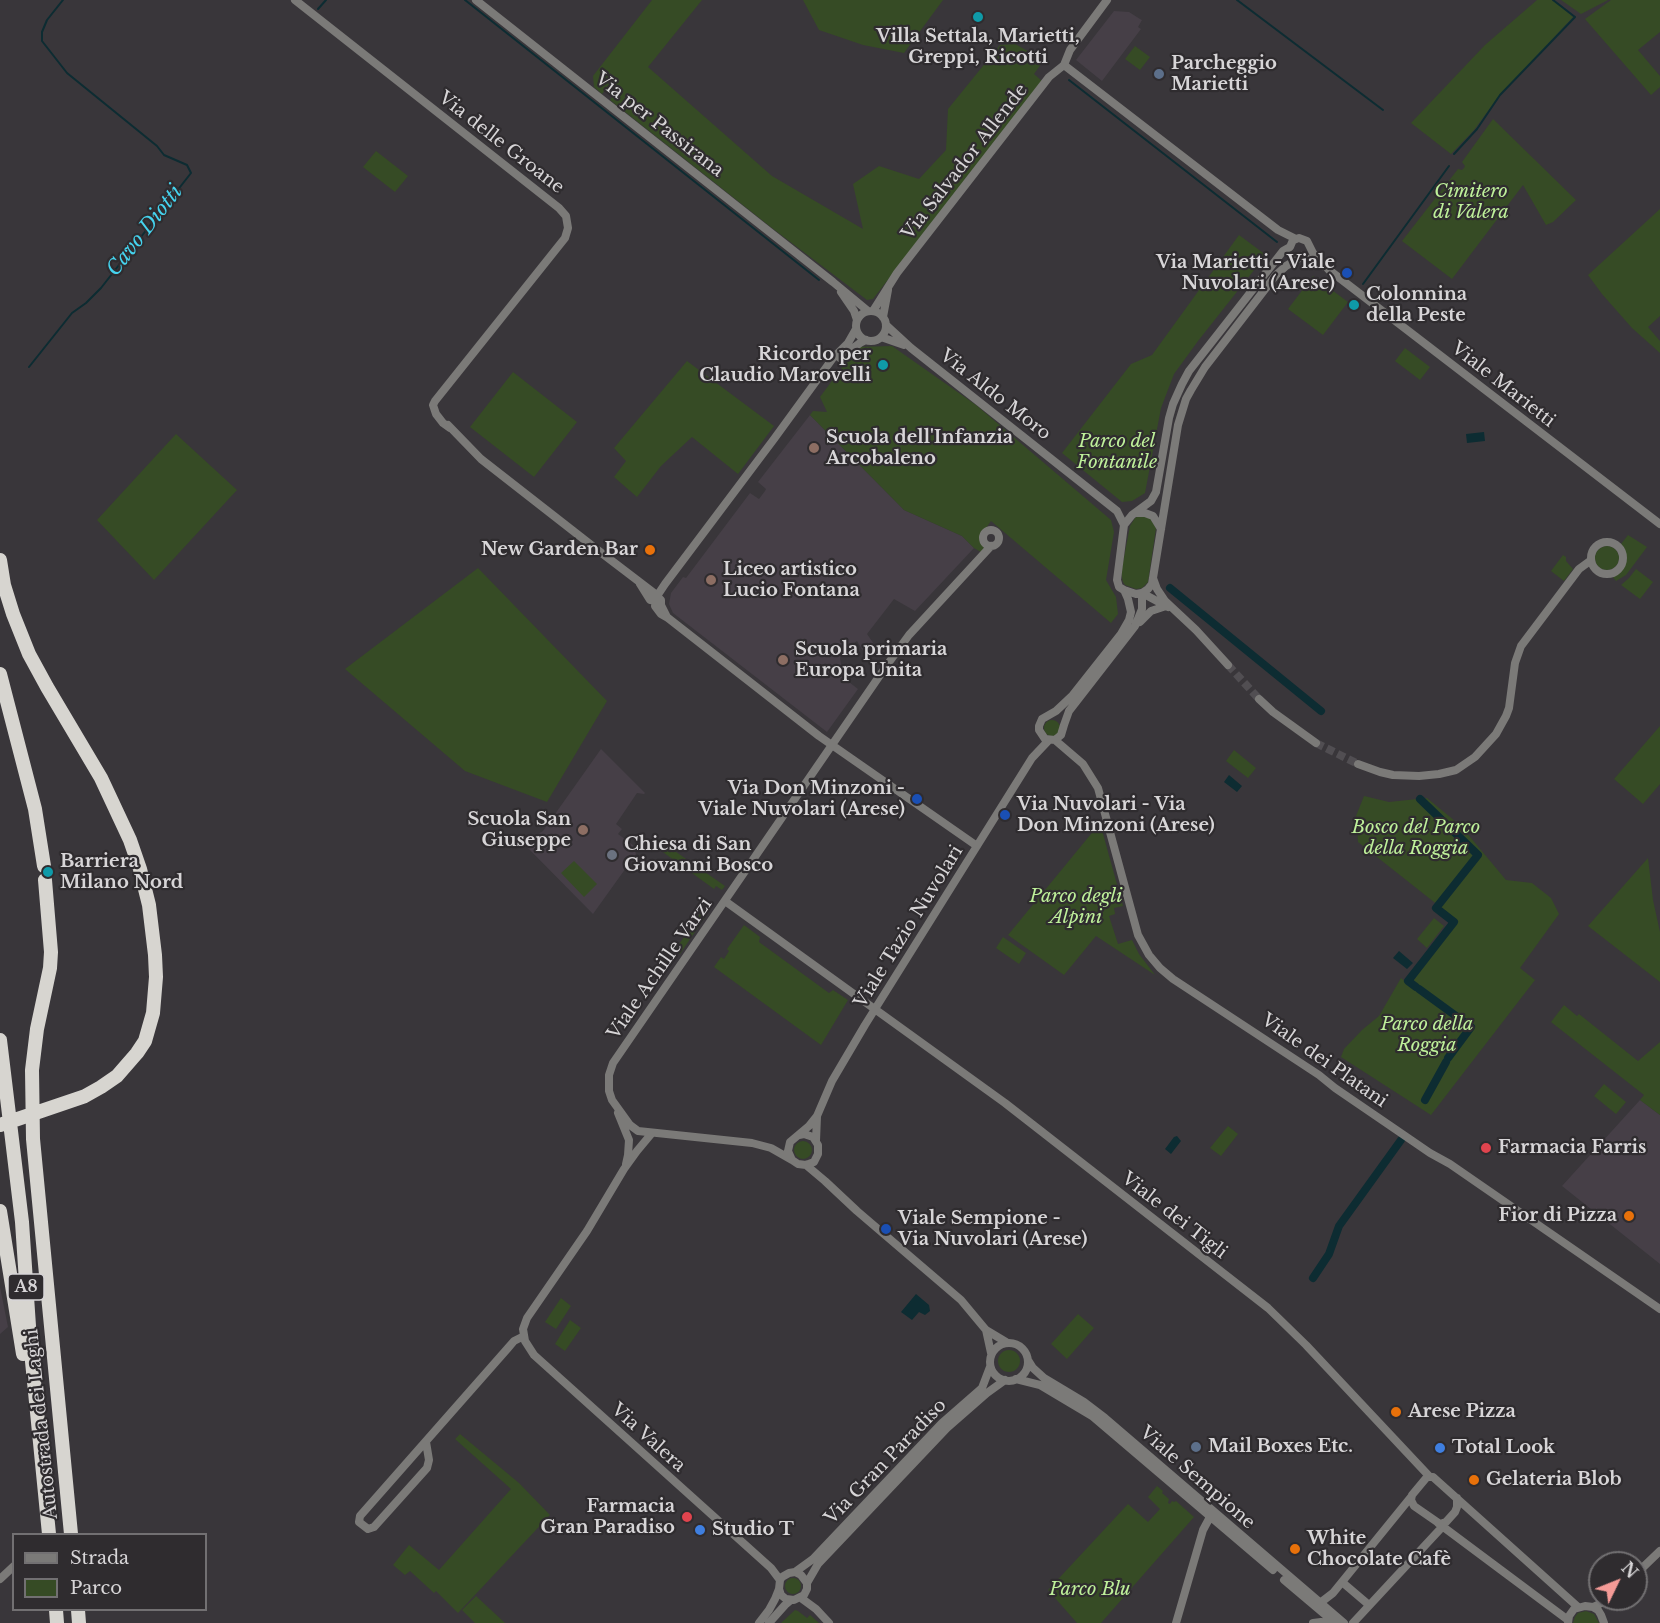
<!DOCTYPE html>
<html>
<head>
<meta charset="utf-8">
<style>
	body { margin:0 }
	#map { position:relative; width:1660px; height:1623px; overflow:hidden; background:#39363a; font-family:"Libre Baskerville",serif }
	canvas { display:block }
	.legend { position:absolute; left:12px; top:1533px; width:195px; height:78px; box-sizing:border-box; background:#2f2c2f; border:2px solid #727072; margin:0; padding:8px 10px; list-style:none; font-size:18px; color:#d7d5d7 }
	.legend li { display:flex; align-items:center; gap:12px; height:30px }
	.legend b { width:30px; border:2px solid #727072 }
	.north { position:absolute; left:1588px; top:1551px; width:60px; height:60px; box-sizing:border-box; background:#2f2c2f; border:2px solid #727072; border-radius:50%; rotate:47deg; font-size:16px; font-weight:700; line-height:24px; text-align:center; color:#d7d5d7 }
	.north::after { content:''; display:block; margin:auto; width:21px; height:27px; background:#f59b97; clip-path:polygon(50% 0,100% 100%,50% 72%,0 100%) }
</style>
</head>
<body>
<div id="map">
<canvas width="1660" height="1623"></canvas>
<ul class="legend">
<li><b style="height:8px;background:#7b7a78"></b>Strada</li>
<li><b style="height:16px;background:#364b25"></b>Parco</li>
</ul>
<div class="north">N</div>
</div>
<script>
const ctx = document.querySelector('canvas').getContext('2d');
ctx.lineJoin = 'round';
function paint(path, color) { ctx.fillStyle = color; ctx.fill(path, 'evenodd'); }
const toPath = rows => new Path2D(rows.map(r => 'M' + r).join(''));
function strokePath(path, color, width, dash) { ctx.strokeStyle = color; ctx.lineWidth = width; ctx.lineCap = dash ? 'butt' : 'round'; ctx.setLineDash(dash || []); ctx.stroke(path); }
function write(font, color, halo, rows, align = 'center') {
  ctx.font = font + ' "Libre Baskerville",serif'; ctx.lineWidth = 4.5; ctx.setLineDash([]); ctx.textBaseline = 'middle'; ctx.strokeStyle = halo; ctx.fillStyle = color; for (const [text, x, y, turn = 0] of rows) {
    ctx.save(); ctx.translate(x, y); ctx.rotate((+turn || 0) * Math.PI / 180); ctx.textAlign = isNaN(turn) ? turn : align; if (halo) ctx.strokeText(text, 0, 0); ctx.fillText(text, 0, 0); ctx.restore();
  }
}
paint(toPath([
	[1114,11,1129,12,1140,19,1142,20,1138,27,1141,29,1102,81,1076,60],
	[810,415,904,510,962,536,974,548,915,611,894,599,867,634,874,644,863,651,857,641,846,649,840,658,842,670,848,674,845,679,858,689,827,732,673,613,669,604,671,593,683,577,686,578,750,493,759,499,765,491,766,489,758,482],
	[601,749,645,793,644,794,637,793,616,824,622,829,618,834,633,845,636,854,593,914,523,843,543,831],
	[1640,1100,1660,1115,1660,1264,1562,1186],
	[0,1287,8,1327,0,1334]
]), '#463f47');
paint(toPath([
	[652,0,702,0,648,67,772,176,863,229,853,184,879,166,919,179,946,150,948,109,1000,45,1015,44,1044,60,1034,74,1042,81,873,299,867,300,772,228,610,100,617,90,613,86,611,88,608,86,602,94,594,87,593,76],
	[803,0,943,0,904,53,863,45,819,30],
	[1537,0,1553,0,1573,17,1499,96,1474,130,1451,154,1411,123,1485,45],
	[1561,0,1608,0,1581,14],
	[1611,0,1660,0,1660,32,1638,50,1660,76,1660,87,1651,95,1585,19],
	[1135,46,1150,57,1140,70,1125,59],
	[1493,119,1576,200,1553,222,1546,225,1523,185,1452,279,1402,241,1458,169,1462,170,1464,168,1465,166,1462,162],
	[376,151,408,176,395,192,363,167],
	[1660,209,1660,316,1648,327,1660,341,1660,353,1632,328,1602,294,1588,275],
	[1239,235,1266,255,1198,341,1174,374,1161,408,1145,493,1132,501,1122,502,1062,453,1131,364,1152,355],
	[1313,276,1348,302,1323,335,1288,309],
	[892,346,976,405,1111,520,1114,532,1106,580,1116,597,1118,614,1111,623,991,521,979,538,984,548,981,552,974,548,962,536,904,510,810,415,813,411,827,412,820,397,857,347],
	[1405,348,1430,367,1420,380,1395,361],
	[687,361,774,426,738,474,692,437,661,466,637,497,614,477,626,461,614,448],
	[513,372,577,422,534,477,470,427],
	[176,434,237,490,154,580,97,520],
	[1139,516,1142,516,1150,518,1156,528,1148,582,1142,588,1136,589,1125,585,1123,582,1121,573,1130,526,1135,518],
	[1628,535,1647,547,1626,575,1616,581,1612,576,1620,572,1625,563,1625,551,1621,544],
	'1595 558a12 12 0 1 1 24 0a12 12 0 1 1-24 0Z',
	[1563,555,1566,557,1566,561,1573,569,1564,581,1551,571],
	[478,568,607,701,547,802,465,771,345,669],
	[1636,569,1653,582,1640,599,1621,585,1629,578],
	'1044 728a8 8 0 1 1 16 0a8 8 0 1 1-16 0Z',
	[1660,726,1660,784,1643,804,1614,779],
	[1234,750,1256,768,1248,778,1226,761],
	[1364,796,1389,802,1427,798,1461,826,1506,880,1532,883,1551,898,1559,914,1520,968,1535,980,1431,1115,1341,1057,1344,1049,1362,1030,1379,1016,1401,978,1410,985,1458,921,1358,842,1356,816],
	[1100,823,1123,906,1114,908,1115,914,1109,916,1118,944,1132,940,1139,954,1155,975,1096,936,1064,975,1008,935],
	[656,838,725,886,722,890,716,886,714,889,649,842],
	[1648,858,1653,900,1660,932,1660,982,1588,926],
	[574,861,597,884,584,897,561,873],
	[702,911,707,914,680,954,675,950],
	[1434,918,1444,926,1427,948,1417,939],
	[744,925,760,937,759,942,829,993,833,990,848,1000,821,1045,714,967,721,957,724,959,729,951,727,949],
	[1003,937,1026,953,1019,964,996,948],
	[1564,1005,1577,1016,1579,1014,1638,1061,1660,1042,1660,1115,1640,1100,1644,1095,1551,1022],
	[1604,1084,1626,1102,1616,1114,1594,1096],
	[1228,1126,1238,1134,1221,1156,1210,1148],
	'794 1150a9 9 0 1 1 18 0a9 9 0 1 1-18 0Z',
	[561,1298,571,1306,556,1329,545,1322],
	[1078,1314,1094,1328,1067,1359,1051,1344],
	[570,1320,581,1328,565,1351,555,1344],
	'998 1361a11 11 0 1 1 22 0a11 11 0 1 1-22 0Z',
	[460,1434,519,1483,550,1515,458,1613,436,1591,434,1593,410,1571,405,1575,393,1565,409,1545,439,1570,511,1489,455,1439],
	[1157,1486,1163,1491,1162,1493,1169,1499,1168,1503,1170,1504,1172,1501,1174,1502,1176,1501,1194,1517,1101,1623,1077,1623,1048,1590,1128,1504,1148,1522,1160,1509,1148,1497],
	'785 1586a8 8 0 1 1 16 0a8 8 0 1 1-16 0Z',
	[476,1596,505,1623,475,1623,462,1610],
	[795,1610,798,1611,807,1618,810,1615,819,1623,781,1623],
	[1586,1611,1594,1614,1599,1623,1573,1623,1575,1617,1578,1613]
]), '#364b25');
paint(toPath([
	[1484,432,1485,441,1467,443,1466,434],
	[1229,775,1242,786,1237,792,1224,782],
	[1399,951,1413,963,1407,969,1393,958],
	[1177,1136,1181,1141,1171,1154,1165,1149,1174,1137],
	[916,1294,929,1305,930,1311,925,1315,919,1312,912,1320,901,1312]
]), '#0d2c32');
strokePath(toPath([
	[465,0,819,280],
	[1237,0,1383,110],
	[318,9,326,0],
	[1069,80,1277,242],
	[1454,154,1477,129,1500,95,1575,17,1553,0],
	[1363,284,1449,166],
	[29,367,72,313,86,303,101,288,191,173,187,165,164,155,157,146,67,73,42,41,42,32,47,20,63,0]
]), '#0d2c32', 2);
strokePath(toPath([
	[1170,588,1321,711],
	[1416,987,1408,981,1454,922,1436,908,1478,855,1420,799],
	[1419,989,1471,1027,1448,1058],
	[1425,1100,1446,1062],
	[1313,1278,1329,1254,1339,1226,1401,1140]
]), '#0d2c32', 8);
strokePath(toPath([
	[1228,665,1259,699],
	[1316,743,1358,764]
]), '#514e52', 8, [8, 4]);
strokePath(toPath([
	[295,0,559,208,566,216,568,228,565,238,435,401,433,405,436,414,443,423,450,428],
	[476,0,833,282,868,311],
	[1064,65,1278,230,1296,239],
	[1302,256,1322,266],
	[841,292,854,311,857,320],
	[873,311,897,273,1049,77,1064,65,1070,50,1107,0],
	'856 326a15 15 0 1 1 30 0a15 15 0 1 1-30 0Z',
	[883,317,888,290],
	[886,325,911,348,1117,511,1124,525],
	[856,329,848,343,833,358,774,439,665,584,657,596,655,606,661,614,668,618,819,736,977,846],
	[881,337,904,345],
	[840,358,860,343,866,340],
	[448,425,481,459,595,548,654,593,661,600,661,605,667,617],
	[1136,513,1145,513,1153,516,1161,529],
	'983 538a8 8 0 1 1 16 0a8 8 0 1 1-16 0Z',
	'1591 558a16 16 0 1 1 32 0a16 16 0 1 1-32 0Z',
	[1153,578,1157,589,1165,601,1196,630,1228,665],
	[640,584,650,600,658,601],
	[1124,590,1136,594,1142,593,1148,589,1152,584,1178,425,1186,399,1191,390,1205,367,1276,275,1286,266,1301,257],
	[1142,593,1142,609,1135,626,1069,711,1064,725,1061,735,1055,740,1045,739,1039,730,1039,726,1042,719,1056,711,1072,696,1121,634,1129,620,1131,612,1128,599,1124,590,1119,587,1117,580,1124,525,1132,515,1151,501,1156,492,1169,418,1173,404,1182,384,1189,371,1283,251,1290,247,1293,240,1299,238,1307,241,1313,253,1329,270,1660,524],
	[1142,593,1168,607],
	[1140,622,1151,611,1166,606],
	[1259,699,1273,712,1316,743],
	[1055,740,1083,764,1098,788,1138,935,1149,955,1160,968,1173,979,1319,1075,1335,1088,1395,1129,1430,1153,1450,1164,1660,1309],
	[1358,764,1380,772,1393,775,1419,776,1439,774,1456,770,1475,757,1496,734,1506,716,1509,708,1515,663,1521,646,1579,569,1590,561],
	[725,901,1005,1103,1268,1308,1306,1345,1429,1476],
	[618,1113,629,1140,628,1155,626,1164],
	[652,1133,637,1151,624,1169,587,1231,527,1318,523,1329,525,1341,534,1355,771,1568,780,1580],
	[799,1135,804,1134,813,1137,818,1145,818,1154,814,1162,806,1165,798,1164,792,1160,788,1151,790,1142,809,1126,817,1116,832,1081,865,1025,1032,758,1049,740],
	[816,1141,817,1116],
	[792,1160,771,1148,752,1143,638,1131,630,1125,612,1100,609,1091,609,1075,613,1063,887,665,909,635,991,546],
	[806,1165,825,1181,857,1211,961,1300,986,1330,1006,1342],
	[986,1330,991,1353],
	'990 1362a19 19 0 1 1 38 0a19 19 0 1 1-38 0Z',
	[1028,1360,1033,1368,1044,1378,1084,1402,1105,1418,1344,1623],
	[1016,1379,1040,1385,1092,1416,1273,1570],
	[426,1442,429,1460,427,1468,374,1527,368,1529,359,1522,360,1516,508,1348,514,1341,524,1336],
	[1457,1498,1457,1507,1455,1512,1446,1522,1440,1524,1414,1506,1411,1500,1412,1495,1427,1477,1433,1477,1578,1607],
	[1438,1523,1568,1620],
	[795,1572,813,1559,942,1423,982,1388,990,1367],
	[1636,1574,1660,1551],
	[0,1579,14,1566],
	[1284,1580,1335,1623],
	[1342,1582,1369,1605],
	[807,1583,818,1564,947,1428,987,1393,1005,1380],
	[801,1598,816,1609,829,1623],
	[1320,1603,1333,1593,1411,1497],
	[1593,1607,1610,1599],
	[759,1623,769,1610,775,1599,779,1589,780,1580,782,1577,789,1573,795,1572,801,1575,807,1583,807,1589,804,1595,794,1600,786,1599,781,1595,779,1589],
	[769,1623,785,1605,791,1600],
	[1176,1623,1203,1530,1210,1517],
	[1313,1623,1321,1622,1333,1623],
	[1353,1623,1444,1525],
	[1568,1623,1569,1616,1574,1609,1585,1606,1593,1607,1598,1610,1601,1615,1604,1623]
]), '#7b7a78', 8);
strokePath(toPath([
	[0,560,4,585,13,614,29,654,47,687,101,778,130,840,140,869,149,905,155,955,156,977,153,1013,145,1041,137,1053,117,1076,101,1087,85,1096,0,1125],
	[0,674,35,809,44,866],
	[45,880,51,952,50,968,37,1029,32,1070,33,1139,71,1534],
	[0,1040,22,1222,30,1341,49,1534],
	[0,1211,23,1354],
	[56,1610,57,1623],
	[78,1610,79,1623]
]), '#d7d5d0', 14);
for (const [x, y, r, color] of [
	[978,17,6,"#0f9aa8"],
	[1159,74,6,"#5c6f8a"],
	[1347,273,6,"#1a4fb4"],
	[1354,305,6,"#0f9aa8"],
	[883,365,6,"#0f9aa8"],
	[814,448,6,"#8d6e63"],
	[650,550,6,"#e8710a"],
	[711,580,6,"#8d6e63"],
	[783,660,6,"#8d6e63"],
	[917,799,6,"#1a4fb4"],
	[1005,815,6,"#1a4fb4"],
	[583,830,6,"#8d6e63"],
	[612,855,6,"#6b7280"],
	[48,872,6,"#0f9aa8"],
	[1486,1148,6,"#e0444e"],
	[1629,1216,6,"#e8710a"],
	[886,1229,6,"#1a4fb4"],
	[1396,1412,6,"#e8710a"],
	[1196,1447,6,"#5c6f8a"],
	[1440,1448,6,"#3f7fe0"],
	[1474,1480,6,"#e8710a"],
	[687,1517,6,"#e0444e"],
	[700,1530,6,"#3f7fe0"],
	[1295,1549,6,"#e8710a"]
]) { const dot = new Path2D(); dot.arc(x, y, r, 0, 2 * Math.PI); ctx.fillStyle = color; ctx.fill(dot); strokePath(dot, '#2f2c2f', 2); }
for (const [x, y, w] of [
	[26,1287,36]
]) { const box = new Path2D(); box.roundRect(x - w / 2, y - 13, w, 26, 4.5); ctx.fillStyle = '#2f2c2f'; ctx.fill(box); strokePath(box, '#d7d5d7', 1.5); }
write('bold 16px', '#d7d5d7', null, [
	["A8",26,1287]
]);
write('bold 18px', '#d7d5d7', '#2f2c2f', [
	["Villa Settala, Marietti,",978,37,"center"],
	["Greppi, Ricotti",978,58,"center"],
	["Parcheggio",1171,64],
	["Marietti",1171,85],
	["Via Marietti - Viale",1335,263,"right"],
	["Nuvolari (Arese)",1335,284,"right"],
	["Colonnina",1366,295],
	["della Peste",1366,316],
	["Ricordo per",871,355,"right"],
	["Claudio Marovelli",871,376,"right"],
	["Scuola dell'Infanzia",826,438],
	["Arcobaleno",826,459],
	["New Garden Bar",638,550,"right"],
	["Liceo artistico",723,570],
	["Lucio Fontana",723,591],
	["Scuola primaria",795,650],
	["Europa Unita",795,671],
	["Via Don Minzoni -",905,789,"right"],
	["Viale Nuvolari (Arese)",905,810,"right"],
	["Via Nuvolari - Via",1017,805],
	["Don Minzoni (Arese)",1017,826],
	["Scuola San",571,820,"right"],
	["Giuseppe",571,841,"right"],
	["Chiesa di San",624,845],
	["Giovanni Bosco",624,866],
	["Barriera",60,862],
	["Milano Nord",60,883],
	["Farmacia Farris",1498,1148],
	["Fior di Pizza",1617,1216,"right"],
	["Viale Sempione -",898,1219],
	["Via Nuvolari (Arese)",898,1240],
	["Arese Pizza",1408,1412],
	["Mail Boxes Etc.",1208,1447],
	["Total Look",1452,1448],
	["Gelateria Blob",1486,1480],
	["Farmacia",675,1507,"right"],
	["Gran Paradiso",675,1528,"right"],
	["Studio T",712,1530],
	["White",1307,1539],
	["Chocolate Cafè",1307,1560]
], 'left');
write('18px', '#d7d5d7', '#2f2c2f', [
	["Via per Passirana",659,125,38],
	["Via delle Groane",501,143,38],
	["Via Salvador Allende",965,162,-52],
	["Viale Marietti",1503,385,38],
	["Via Aldo Moro",995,395,38],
	["Viale Tazio Nuvolari",909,927,-58],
	["Viale Achille Varzi",660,969,-55],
	["Viale dei Platani",1324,1061,35],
	["Viale dei Tigli",1174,1216,38],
	["Autostrada dei Laghi",42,1424,-96],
	["Via Valera",648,1438,42],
	["Via Gran Paradiso",886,1462,-46],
	["Viale Sempione",1197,1478,41]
]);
write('italic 18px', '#bef09a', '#2f2c2f', [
	["Cimitero",1471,192],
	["di Valera",1471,213],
	["Parco del",1117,442],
	["Fontanile",1117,463],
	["Bosco del Parco",1416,828],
	["della Roggia",1416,849],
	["Parco degli",1076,897],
	["Alpini",1076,918],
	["Parco della",1427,1025],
	["Roggia",1427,1046],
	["Parco Blu",1090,1590]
]);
write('italic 20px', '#45d3ee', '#2f2c2f', [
	["Cavo Diotti",145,231,-52]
]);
</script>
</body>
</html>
